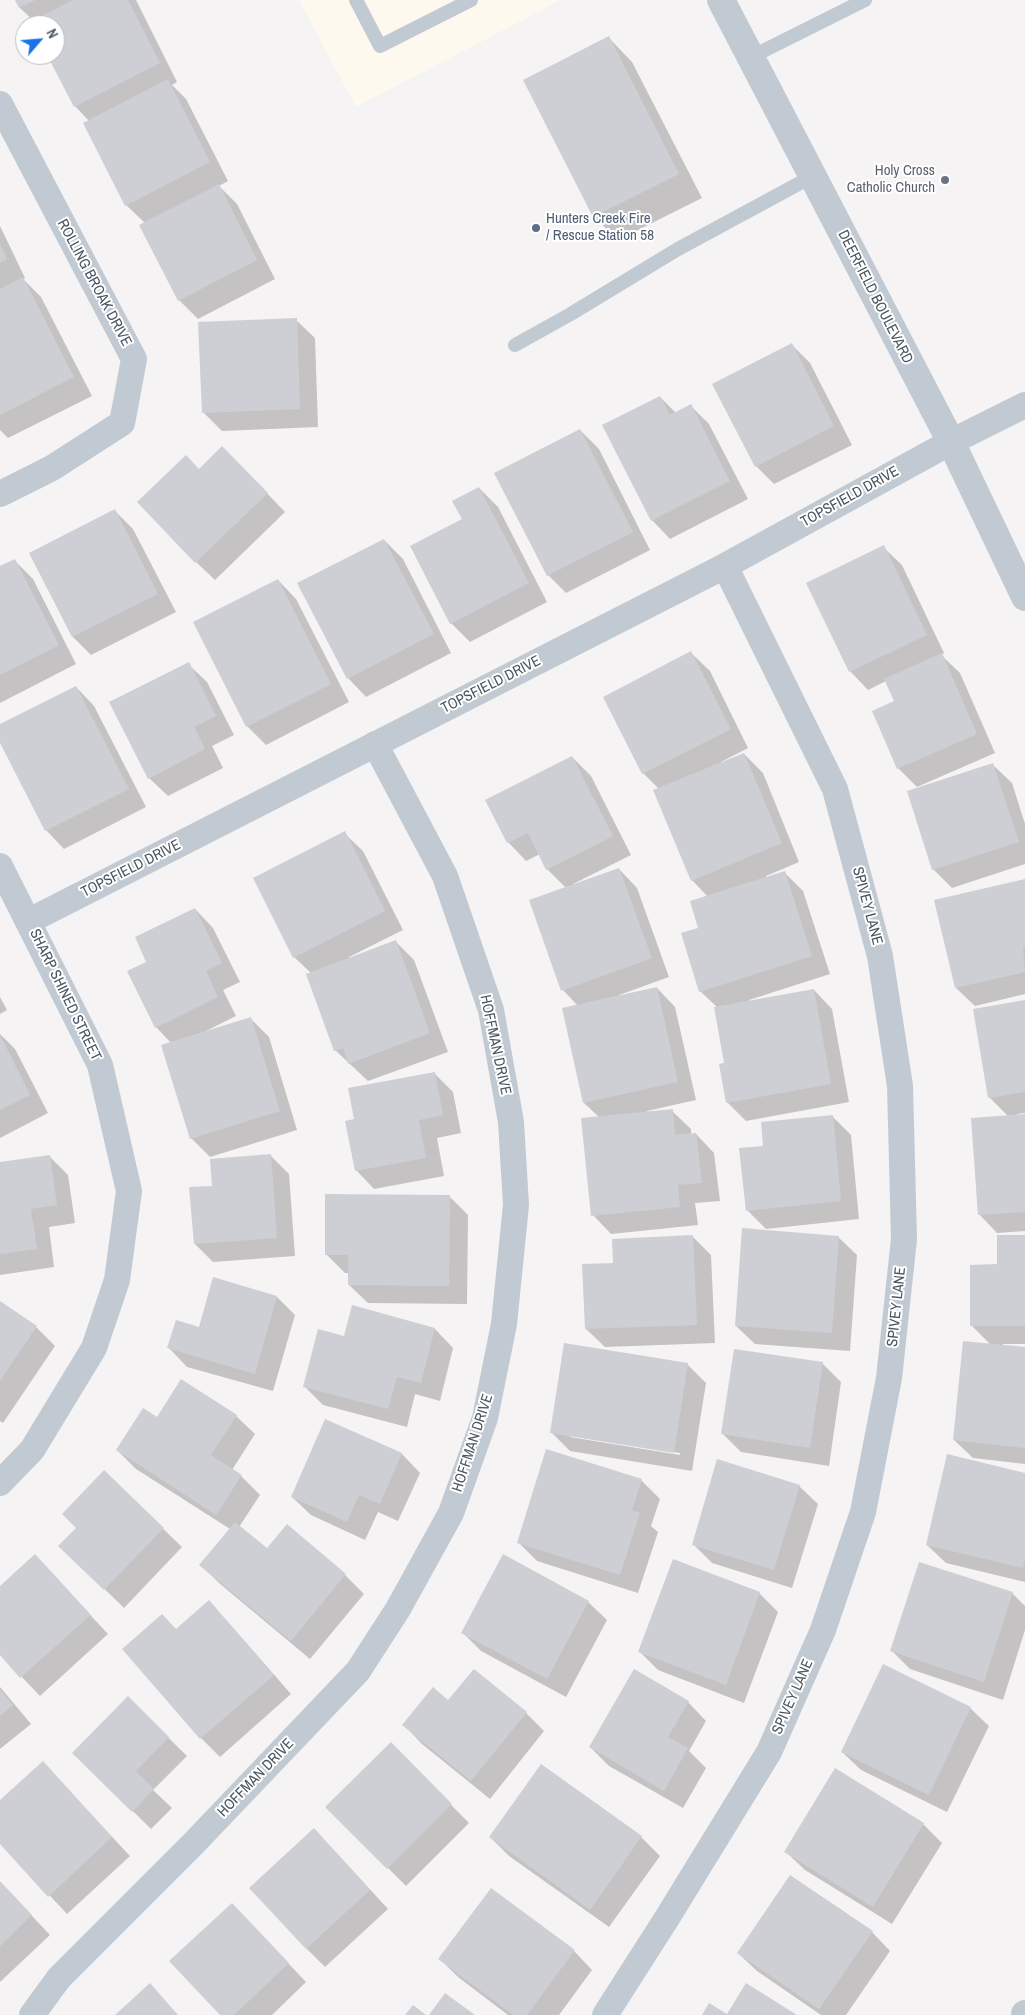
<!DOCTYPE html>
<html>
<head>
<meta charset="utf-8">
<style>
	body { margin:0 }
	#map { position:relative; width:1025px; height:2015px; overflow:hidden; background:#f5f3f3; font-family:"Archivo Narrow",sans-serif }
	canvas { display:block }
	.north { position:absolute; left:15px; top:15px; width:50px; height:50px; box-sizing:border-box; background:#fff; border:1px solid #b7bbc0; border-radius:50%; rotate:63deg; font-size:14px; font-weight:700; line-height:20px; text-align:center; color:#4a5661 }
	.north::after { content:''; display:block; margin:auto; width:18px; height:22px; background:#1a73e8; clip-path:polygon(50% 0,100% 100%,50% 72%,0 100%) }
</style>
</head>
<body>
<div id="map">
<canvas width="1025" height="2015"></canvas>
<div class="north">N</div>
</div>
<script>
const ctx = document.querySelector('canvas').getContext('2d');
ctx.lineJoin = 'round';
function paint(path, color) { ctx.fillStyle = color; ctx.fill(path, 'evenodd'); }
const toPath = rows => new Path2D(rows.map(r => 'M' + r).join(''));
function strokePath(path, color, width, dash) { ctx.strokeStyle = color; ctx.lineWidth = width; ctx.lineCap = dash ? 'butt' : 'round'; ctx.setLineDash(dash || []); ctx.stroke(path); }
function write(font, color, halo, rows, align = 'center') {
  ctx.font = font + ' "Archivo Narrow",sans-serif'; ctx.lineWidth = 4; ctx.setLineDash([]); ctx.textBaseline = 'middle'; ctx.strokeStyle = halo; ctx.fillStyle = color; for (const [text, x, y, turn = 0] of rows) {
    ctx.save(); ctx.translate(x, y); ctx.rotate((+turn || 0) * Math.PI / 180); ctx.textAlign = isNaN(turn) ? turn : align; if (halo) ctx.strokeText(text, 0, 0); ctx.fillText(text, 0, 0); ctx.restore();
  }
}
paint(toPath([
	[299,0,561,0,356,107]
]), '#fdf9ef');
paint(toPath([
	[16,0,136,0,177,82,172,85,186,99,228,181,219,186,237,204,275,279,198,319,179,300,145,223,126,205,89,121,75,106,49,55,55,55,55,25,33,25,34,21,20,8],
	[609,38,632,62,702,198,618,240,594,217,525,81],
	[0,226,25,278,23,279,41,297,92,396,8,438,0,430],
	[296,320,315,338,318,427,222,431,203,412],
	[792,345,810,363,852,445,774,484,756,466],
	[660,397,676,413,691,406,709,424,748,499,670,539,652,520],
	[580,430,599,449,650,550,566,593,548,575],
	[241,466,285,512,215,580,196,562,199,470],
	[479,488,498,507,547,602,470,642,451,623,463,520],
	[115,511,133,529,176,612,91,655,73,637,31,554],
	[384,540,403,559,451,653,366,697,348,678],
	[883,547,902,565,944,653,941,655,960,673,995,753,917,787,898,768,895,702,886,681,868,690,850,671],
	[14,560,33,579,76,664,0,703,0,568],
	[278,580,296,599,349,702,266,745,247,726],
	[691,653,710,671,748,748,721,762,721,764,744,754,763,773,799,862,766,876,766,878,784,872,803,891,830,974,749,1000,750,1002,814,990,832,1009,849,1102,746,1121,727,1102,725,1064,717,1007,700,991,700,928,708,897,692,880,659,789,643,773],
	[188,664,207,682,234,735,212,746,223,768,168,796,149,778],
	[76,687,94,706,146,807,64,849,46,830,0,740,0,726],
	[572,757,591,776,631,855,573,884,573,885,619,869,637,888,669,977,619,995,620,997,657,988,675,1007,696,1100,647,1111,647,1113,672,1111,691,1129,691,1135,696,1134,714,1153,720,1201,695,1203,698,1225,611,1234,593,1215,599,1117,584,1103,578,1006,563,990,566,888,547,869,540,854,526,861,508,842],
	[993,765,1012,783,1025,824,1025,864,952,888,933,869],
	[344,833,363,851,403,930,349,957,350,959,396,942,414,960,448,1052,368,1081,335,1050,311,973,294,957],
	[1025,880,1025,994,975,1006,956,988],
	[195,909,213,928,240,982,223,990,236,1016,206,1031,207,1032,250,1018,269,1037,297,1130,210,1157,191,1138,171,1043,156,1027,128,972,148,962],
	[0,997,7,1010,0,1014],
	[1025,1001,1025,1113,1017,1114,1017,1116,1025,1115,1025,1231,997,1233,979,1214,1009,1117,989,1097],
	[0,1034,15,1049,48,1113,0,1138],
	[434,1073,453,1092,461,1133,437,1138,444,1176,374,1189,356,1170,356,1120],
	[832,1116,851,1135,859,1219,766,1229,747,1210,764,1147],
	[270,1155,289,1174,295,1256,213,1262,195,1244],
	[49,1156,68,1175,75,1223,49,1227,54,1267,0,1275,0,1164],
	[449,1196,468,1215,467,1304,368,1303,349,1285,349,1273,345,1273,326,1254],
	[693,1237,711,1255,715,1343,605,1347,586,1329,614,1265],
	[838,1237,857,1255,850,1351,755,1344,736,1326],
	[1025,1237,1025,1344,1003,1344,1003,1346,1025,1349,1025,1464,973,1458,954,1440,991,1345,972,1326],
	[277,1297,295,1315,273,1391,187,1367,169,1348,200,1328],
	[0,1302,36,1327,55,1346,3,1423,0,1421],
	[435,1329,453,1348,440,1401,415,1394,407,1427,323,1405,304,1386,344,1337],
	[822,1363,841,1382,829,1466,741,1452,722,1433],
	[687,1364,706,1383,692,1471,570,1451,551,1432],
	[570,1435,680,1453,680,1455,570,1437],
	[236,1416,255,1434,232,1470,241,1476,260,1495,239,1527,267,1550,287,1526,345,1575,364,1594,310,1659,219,1583,201,1565,230,1529,136,1469,117,1450,157,1419],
	[402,1454,420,1473,398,1521,378,1512,365,1540,311,1515,292,1497],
	[104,1472,182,1547,124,1608,79,1564,77,1528],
	[1025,1474,1025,1582,946,1563,927,1545],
	[641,1480,660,1499,651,1526,658,1532,638,1593,537,1561,518,1542],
	[799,1486,818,1504,792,1588,712,1563,693,1544],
	[35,1556,108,1634,40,1696,0,1654,0,1587],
	[759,1593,778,1612,744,1703,658,1670,640,1652],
	[1012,1593,1025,1606,1025,1630,1003,1700,910,1669,892,1651],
	[209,1602,227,1621,291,1694,220,1757,201,1738,124,1650,177,1630],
	[588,1602,607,1620,566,1697,481,1651,462,1632],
	[0,1687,31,1724,0,1749],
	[128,1698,187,1756,153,1790,172,1808,151,1829,74,1753],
	[688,1702,706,1721,689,1751,706,1768,683,1808,609,1766,590,1747],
	[970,1708,989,1726,947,1812,861,1770,842,1752],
	[526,1713,544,1731,490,1799,422,1744,404,1725],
	[391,1744,469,1823,406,1886,327,1807],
	[43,1763,130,1856,67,1914,0,1842,0,1802],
	[541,1766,641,1837,660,1856,609,1927,509,1856,490,1837],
	[836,1770,923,1824,942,1843,892,1924,805,1870,786,1852],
	[332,1848,388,1909,325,1967,306,1948],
	[0,1882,50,1935,0,1982],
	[250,1923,306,1982,272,2015,222,2015],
	[872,1932,890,1951,846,2015,821,2015,757,1971,738,1953],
	[574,1951,592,1970,559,2015,508,2015,458,1977,440,1959]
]), '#0003');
paint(toPath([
	[15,0,35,0,19,8],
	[73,0,128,0,160,63,74,107,47,55,55,55,55,25,32,25,30,22],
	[609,36,679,174,593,217,523,80],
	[168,79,210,162,125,206,83,123],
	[219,184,257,260,178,301,139,225],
	[0,244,7,259,0,263],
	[23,277,74,377,0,415,0,289],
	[297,318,300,409,202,413,198,322],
	[792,343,834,426,755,467,712,384],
	[660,396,670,415,691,404,730,481,651,521,602,425],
	[580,429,633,532,547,576,494,473],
	[222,446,268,493,195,563,137,502,186,455,199,469],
	[479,487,529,583,450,624,410,546,462,519,452,501],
	[115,509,158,594,72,637,29,553],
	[384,539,434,634,347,679,297,583],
	[884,545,927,635,849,672,806,583],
	[15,559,59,645,0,675,0,566],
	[278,579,331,684,246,727,193,622],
	[691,651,731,729,642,774,603,697],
	[942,653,977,734,897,769,872,711,894,701,884,679],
	[189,662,216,716,194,727,205,749,148,779,109,702],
	[76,686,129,789,45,831,0,743,0,724],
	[744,753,782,843,691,881,653,790],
	[572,756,613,836,546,870,528,833,507,843,485,800],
	[993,763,1019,842,932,870,907,791],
	[345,831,385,911,293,958,253,878],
	[619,868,652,958,561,991,529,900],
	[785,871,812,956,699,992,681,933,698,928,690,901],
	[1025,879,1025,947,1023,947,1025,972,955,988,934,900],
	[195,908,222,963,206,971,218,997,155,1028,127,971,146,962,135,937],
	[396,940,430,1033,348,1064,343,1048,334,1051,306,974],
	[657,987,678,1082,583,1103,562,1008],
	[814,989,831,1084,726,1103,719,1064,724,1063,714,1007],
	[1025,1000,1025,1092,988,1098,973,1009],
	[251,1017,280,1111,190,1139,161,1045],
	[0,1035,30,1095,0,1110],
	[435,1072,443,1115,419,1120,426,1158,355,1171,345,1121,354,1119,348,1088],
	[673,1109,675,1135,696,1133,702,1183,678,1185,680,1207,591,1216,581,1118],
	[1025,1114,1025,1212,978,1215,971,1118],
	[833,1115,841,1201,746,1211,739,1148,763,1146,761,1122],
	[271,1154,277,1238,194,1244,189,1187,212,1186,210,1159],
	[50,1155,57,1205,31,1209,37,1249,0,1254,0,1162],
	[325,1194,450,1195,449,1286,348,1285,348,1255,325,1255],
	[742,1228,839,1236,832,1333,735,1326],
	[693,1235,697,1325,585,1329,582,1264,613,1263,612,1239],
	[997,1235,1025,1235,1025,1326,970,1326,970,1265,997,1264],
	[213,1277,277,1296,255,1374,167,1348,176,1320,199,1327],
	[0,1301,37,1326,0,1381],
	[352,1305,435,1328,421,1383,397,1377,388,1409,303,1387,318,1329,344,1336],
	[963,1341,1025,1347,1025,1448,953,1440],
	[564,1343,688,1363,674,1453,550,1433],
	[734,1349,823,1362,810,1448,721,1434],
	[181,1379,237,1415,211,1455,242,1475,216,1515,116,1450,143,1408,157,1417],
	[325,1419,402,1453,380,1504,359,1495,347,1522,291,1497],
	[546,1449,642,1479,632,1510,640,1513,620,1575,517,1543],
	[947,1454,1025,1473,1025,1560,1023,1568,926,1545],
	[717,1459,800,1485,774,1570,692,1545],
	[104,1470,164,1528,104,1590,58,1546,76,1528,62,1514],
	[235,1522,267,1548,287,1524,346,1574,291,1641,199,1565],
	[35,1554,91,1615,20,1678,0,1655,0,1586],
	[503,1554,589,1601,547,1679,461,1633],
	[673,1559,760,1592,726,1685,638,1652],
	[919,1562,1013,1592,984,1682,890,1651],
	[209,1600,274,1675,200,1739,122,1649,162,1614,176,1629],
	[883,1664,971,1707,929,1795,841,1752],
	[474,1669,527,1712,471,1781,402,1725,433,1687,448,1700],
	[634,1669,689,1701,668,1737,688,1748,664,1791,589,1747],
	[0,1689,13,1705,0,1716],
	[128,1696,169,1737,136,1771,154,1789,132,1812,72,1753],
	[391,1742,452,1804,387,1869,325,1807],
	[43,1761,112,1837,48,1897,0,1844,0,1800],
	[541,1764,642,1836,590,1910,489,1837],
	[835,1768,924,1823,873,1907,784,1852],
	[314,1828,370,1890,306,1949,249,1888],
	[790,1875,873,1931,819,2009,737,1953],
	[0,1881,32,1915,0,1946],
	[491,1888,575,1950,527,2015,513,2015,438,1959],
	[232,1903,289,1963,234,2015,220,2015,169,1961],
	[150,1983,178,2015,115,2015],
	[746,1983,797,2015,702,2015,709,2003,727,2014],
	[445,1993,475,2015,429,2015],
	[413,2005,426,2015,405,2015]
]), '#cdcfd5');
strokePath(toPath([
	[356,0,380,46,471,0],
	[751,57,865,0],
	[515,345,569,315,678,249,813,176]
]), '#c1cad2', 14);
strokePath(toPath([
	[0,104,134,359,122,423,52,468,0,494],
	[0,866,100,1065,129,1191,117,1280,94,1348,32,1450,0,1483],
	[29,921,725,566,951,442,1025,405],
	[32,2015,59,1978,194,1843,358,1671,398,1609,451,1513,485,1418,504,1324,516,1205,511,1122,491,1010,445,876,375,744],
	[605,2015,667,1918,769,1752,823,1630,863,1512,889,1378,904,1239,900,1086,880,956,835,789,725,566]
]), '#c1cad2', 26);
strokePath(toPath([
	[721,0,951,442,1025,597],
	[1025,2015,1025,2014]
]), '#c1cad2', 28);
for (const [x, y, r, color] of [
	[945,180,5,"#6b7280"],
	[536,228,5,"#5c6f8a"]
]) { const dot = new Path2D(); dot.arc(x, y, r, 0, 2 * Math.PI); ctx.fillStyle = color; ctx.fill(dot); strokePath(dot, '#fff', 2); }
write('15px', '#5b616d', '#fff', [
	["Holy Cross",935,171],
	["Catholic Church",935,188]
], 'right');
write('15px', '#4e5e75', '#fff', [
	["Hunters Creek Fire",546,219],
	["/ Rescue Station 58",546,236]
], 'left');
write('15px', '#4a5661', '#fff', [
	["ROLLING BROAK DRIVE",94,283,62],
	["DEERFIELD BOULEVARD",875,297,63],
	["TOPSFIELD DRIVE",850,497,-29],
	["TOPSFIELD DRIVE",491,685,-27],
	["TOPSFIELD DRIVE",131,869,-27],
	["SPIVEY LANE",867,906,75],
	["SHARP SHINED STREET",65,995,64],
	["HOFFMAN DRIVE",495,1045,78],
	["SPIVEY LANE",897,1307,-84],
	["HOFFMAN DRIVE",473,1443,-72],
	["SPIVEY LANE",793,1697,-66],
	["HOFFMAN DRIVE",256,1778,-46]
]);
</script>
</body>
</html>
